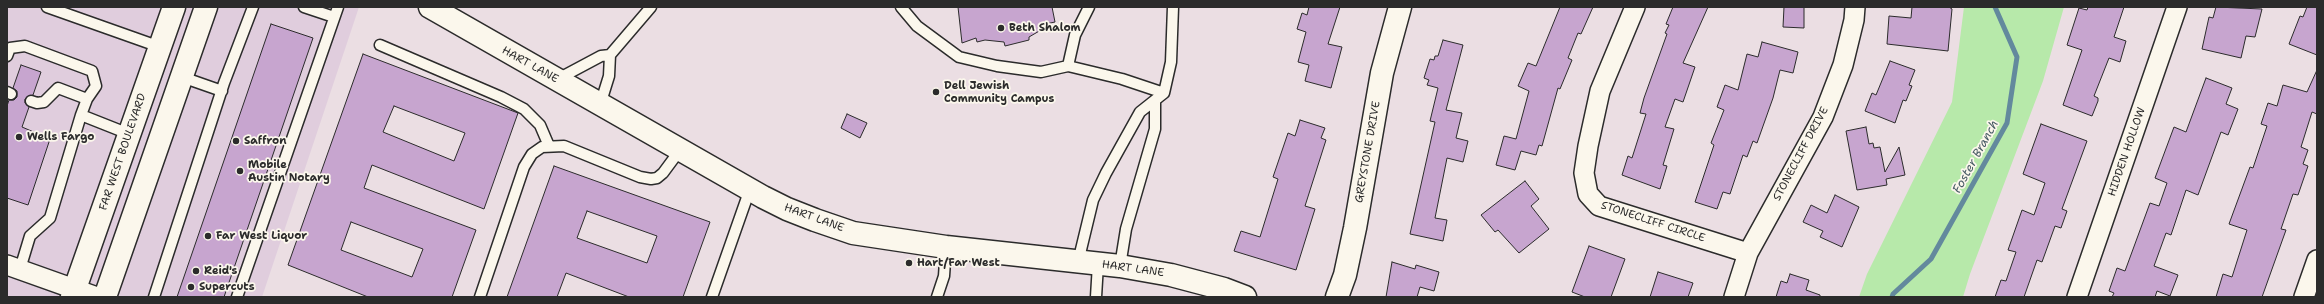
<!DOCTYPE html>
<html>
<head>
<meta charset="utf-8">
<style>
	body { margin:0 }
	#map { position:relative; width:2324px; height:304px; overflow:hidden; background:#ebdee3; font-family:"Shantell Sans",sans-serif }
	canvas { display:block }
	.frame { position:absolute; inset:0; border:8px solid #2b2b2b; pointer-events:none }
</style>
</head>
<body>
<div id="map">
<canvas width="2324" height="304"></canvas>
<div class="frame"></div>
</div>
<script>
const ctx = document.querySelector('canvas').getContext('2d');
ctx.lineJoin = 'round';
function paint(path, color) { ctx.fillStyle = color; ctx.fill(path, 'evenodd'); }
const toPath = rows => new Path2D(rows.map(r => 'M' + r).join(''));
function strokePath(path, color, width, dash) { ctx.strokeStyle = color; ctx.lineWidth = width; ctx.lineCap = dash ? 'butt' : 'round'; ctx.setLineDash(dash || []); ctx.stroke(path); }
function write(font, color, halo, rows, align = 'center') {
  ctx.font = font + ' "Shantell Sans",sans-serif'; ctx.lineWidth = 3.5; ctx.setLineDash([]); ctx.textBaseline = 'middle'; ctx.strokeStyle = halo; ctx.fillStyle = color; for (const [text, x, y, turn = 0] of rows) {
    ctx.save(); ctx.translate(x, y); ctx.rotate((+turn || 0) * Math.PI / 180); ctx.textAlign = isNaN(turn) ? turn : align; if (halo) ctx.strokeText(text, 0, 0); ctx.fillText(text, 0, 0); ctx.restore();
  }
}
paint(toPath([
	[7,7,359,7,262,297,7,297]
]), '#e0cddd');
paint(toPath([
	[1964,7,2064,7,2043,81,1970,274,1963,297,1859,297,1867,274,1952,102]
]), '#b7e9aa');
strokePath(toPath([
	[1892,297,1893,294,1931,259,2007,123,2017,57,1995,7]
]), '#63899d', 5);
const building = toPath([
	[958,7,1052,7,1055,22,1041,25,1041,30,1029,37,1029,40,1005,46,1004,42,985,40,977,42,976,38,962,43,958,7],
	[1309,7,1340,7,1328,44,1342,47,1331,88,1305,81,1309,65,1298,62,1306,32,1297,29,1302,13,1307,15,1309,7],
	[1560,7,1593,7,1581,34,1578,33,1568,58,1572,60,1560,89,1558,88,1542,146,1539,145,1536,155,1521,151,1515,170,1496,165,1504,136,1516,139,1529,91,1518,86,1528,63,1536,66,1560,7],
	[1673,7,1708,7,1683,63,1695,67,1683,102,1675,99,1665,127,1674,129,1663,165,1667,166,1660,189,1622,175,1628,156,1632,158,1646,114,1640,113,1644,98,1667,34,1665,33,1669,25,1666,24,1673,7],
	[1784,7,1804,7,1804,28,1783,27,1784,7],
	[1912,7,1949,7,1952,9,1948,51,1887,44,1889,16,1911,18,1912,7],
	[2088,7,2124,7,2114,37,2126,41,2120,62,2109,58,2094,96,2098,98,2098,101,2092,116,2063,105,2082,50,2067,45,2079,8,2087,10,2088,7],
	[2216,7,2262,9,2255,37,2246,36,2241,58,2202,49,2209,17,2213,18,2216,7],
	[2307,7,2317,7,2317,55,2289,44,2300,16,2303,17,2307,7],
	[271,24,313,38,224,297,177,297,271,24],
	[1443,40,1463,45,1446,110,1462,113,1456,138,1468,141,1463,162,1447,158,1435,218,1447,220,1443,241,1410,234,1435,122,1430,121,1438,88,1427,85,1429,80,1424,78,1430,59,1434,60,1435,56,1438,56,1443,40],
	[1762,42,1798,52,1793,73,1780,70,1773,98,1757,143,1753,141,1747,157,1743,155,1730,194,1723,192,1717,209,1695,202,1714,145,1711,143,1724,110,1717,107,1725,85,1738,90,1747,54,1758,57,1762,42],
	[363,54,518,113,484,209,372,165,364,188,476,230,452,297,368,297,288,265,363,54],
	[394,106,465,133,454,161,383,132,394,106],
	[351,222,423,249,412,277,341,250,351,222],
	[1890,61,1915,70,1909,85,1912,86,1906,101,1903,100,1895,123,1865,111,1872,93,1876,95,1890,61],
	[21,65,41,72,33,95,25,99,25,103,29,107,22,127,50,139,28,205,7,198,7,106,9,100,14,100,17,97,17,91,13,88,21,65],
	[2317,70,2317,114,2312,112,2301,147,2308,150,2303,164,2308,166,2298,195,2293,194,2281,229,2286,230,2262,297,2216,297,2223,274,2232,277,2247,230,2229,224,2250,167,2253,168,2267,126,2261,124,2268,103,2277,106,2283,85,2307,92,2317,70],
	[2206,78,2232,88,2226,104,2238,109,2228,135,2221,132,2198,195,2186,190,2171,235,2166,233,2154,266,2178,275,2170,296,2157,291,2155,297,2112,297,2114,293,2109,291,2117,268,2125,271,2150,203,2159,206,2167,183,2155,178,2174,127,2186,132,2206,78],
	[847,114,867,123,860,138,841,128,847,114],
	[1300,120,1325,128,1321,138,1326,140,1305,206,1315,209,1296,270,1234,251,1241,231,1260,237,1278,179,1273,177,1288,133,1295,136,1300,120],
	[2041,124,2087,141,2062,209,2067,211,2061,228,2055,226,2042,262,2037,260,2024,297,1995,297,2001,280,2006,281,2016,252,2008,250,2022,210,2034,215,2045,183,2023,174,2041,124],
	[1866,127,1869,144,1873,143,1874,148,1880,147,1885,172,1899,147,1905,175,1886,179,1887,185,1857,190,1846,131,1866,127],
	[554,166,710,222,683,297,629,297,566,273,557,297,507,297,554,166],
	[587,211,657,236,647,263,577,238,587,211],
	[1525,181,1539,199,1531,206,1549,229,1519,253,1498,230,1495,232,1481,215,1525,181],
	[1835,195,1859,207,1842,247,1820,237,1823,231,1803,222,1811,205,1827,213,1835,195],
	[1589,246,1625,259,1611,297,1585,297,1572,292,1589,246],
	[1392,262,1415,269,1416,265,1439,272,1434,291,1420,287,1417,297,1386,297,1392,262],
	[1658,272,1693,283,1688,297,1650,297,1658,272],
	[1790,274,1809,280,1806,290,1820,295,1820,297,1776,297,1781,281,1787,283,1790,274]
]);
paint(building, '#c7a5cf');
strokePath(building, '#2b2b2b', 1);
const service = toPath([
	[47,7,160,47],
	[304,7,334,17],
	[901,7,917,26,959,57,997,66,1041,72,1068,66],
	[1089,7,1075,35,1068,66,1122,79,1164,93],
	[380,45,501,97,524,109,540,125,549,146],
	[7,56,10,48,25,46,92,71,96,86,87,99,81,115,50,218,30,236,20,269],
	[182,77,222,91],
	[556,80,601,56,610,55],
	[7,92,11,94],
	[31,101,37,103,44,102,58,88,87,99],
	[600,105,609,76,610,55,651,7],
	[81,115,129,134],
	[1078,262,1093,200,1106,173,1140,112,1164,93,1171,62,1173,7],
	[1120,266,1126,229,1155,129,1155,101],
	[154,297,224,83,253,7],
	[237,297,338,7],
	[480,297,524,167,532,154,542,147,564,146,640,177,651,179,657,178,663,173,680,150],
	[712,297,750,189],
	[937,297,944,276,946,247],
	[1096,297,1098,264]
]);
const minor = toPath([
	[1635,7,1600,91,1588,146,1584,173,1588,194,1599,206,1748,253],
	[7,265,97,297],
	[1734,297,1748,253,1823,117,1843,65,1854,20,1855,7],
	[2077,297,2177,7],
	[2304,297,2317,260]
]);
const tertiary = toPath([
	[430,7,763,197,787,209,815,220,853,233,946,247,1120,266,1171,275,1224,289,1245,297],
	[72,297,174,7],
	[105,297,206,7],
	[1337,297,1345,275,1355,228,1382,73,1400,7]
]);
strokePath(service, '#2b2b2b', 13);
strokePath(minor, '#2b2b2b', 22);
strokePath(tertiary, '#2b2b2b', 25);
strokePath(service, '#fbf7ec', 10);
strokePath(minor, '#fbf7ec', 19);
strokePath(tertiary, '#fbf7ec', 22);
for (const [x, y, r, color] of [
	[1001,28,4,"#2b2b2b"],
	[936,92,4,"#2b2b2b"],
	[19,137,4,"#2b2b2b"],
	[236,141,4,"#2b2b2b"],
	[240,171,4,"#2b2b2b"],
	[208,236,4,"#2b2b2b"],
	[909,263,4,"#2b2b2b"],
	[196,271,4,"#2b2b2b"],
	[191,287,4,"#2b2b2b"]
]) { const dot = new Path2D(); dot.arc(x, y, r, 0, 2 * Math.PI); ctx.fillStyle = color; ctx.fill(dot); strokePath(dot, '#fbf7ec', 1.5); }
write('bold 11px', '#2b2b2b', '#fbf7ec', [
	["Beth Shalom",1009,28],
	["Dell Jewish",944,86],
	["Community Campus",944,99],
	["Wells Fargo",27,137],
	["Saffron",244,141],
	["Mobile",248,165],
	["Austin Notary",248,178],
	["Far West Liquor",216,236],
	["Hart/Far West",917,263],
	["Reid's",204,271],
	["Supercuts",199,287]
], 'left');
write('11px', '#2b2b2b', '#fbf7ec', [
	["HART LANE",530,65,29],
	["FAR WEST BOULEVARD",123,152,-71],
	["GREYSTONE DRIVE",1368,152,-80],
	["HIDDEN HOLLOW",2127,152,-71],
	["STONECLIFF DRIVE",1801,154,-62],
	["HART LANE",814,218,20],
	["STONECLIFF CIRCLE",1653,222,18],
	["HART LANE",1133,269,8]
]);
write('italic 12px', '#475a64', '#fbf7ec', [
	["Foster Branch",1976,157,-61]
]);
</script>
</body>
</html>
